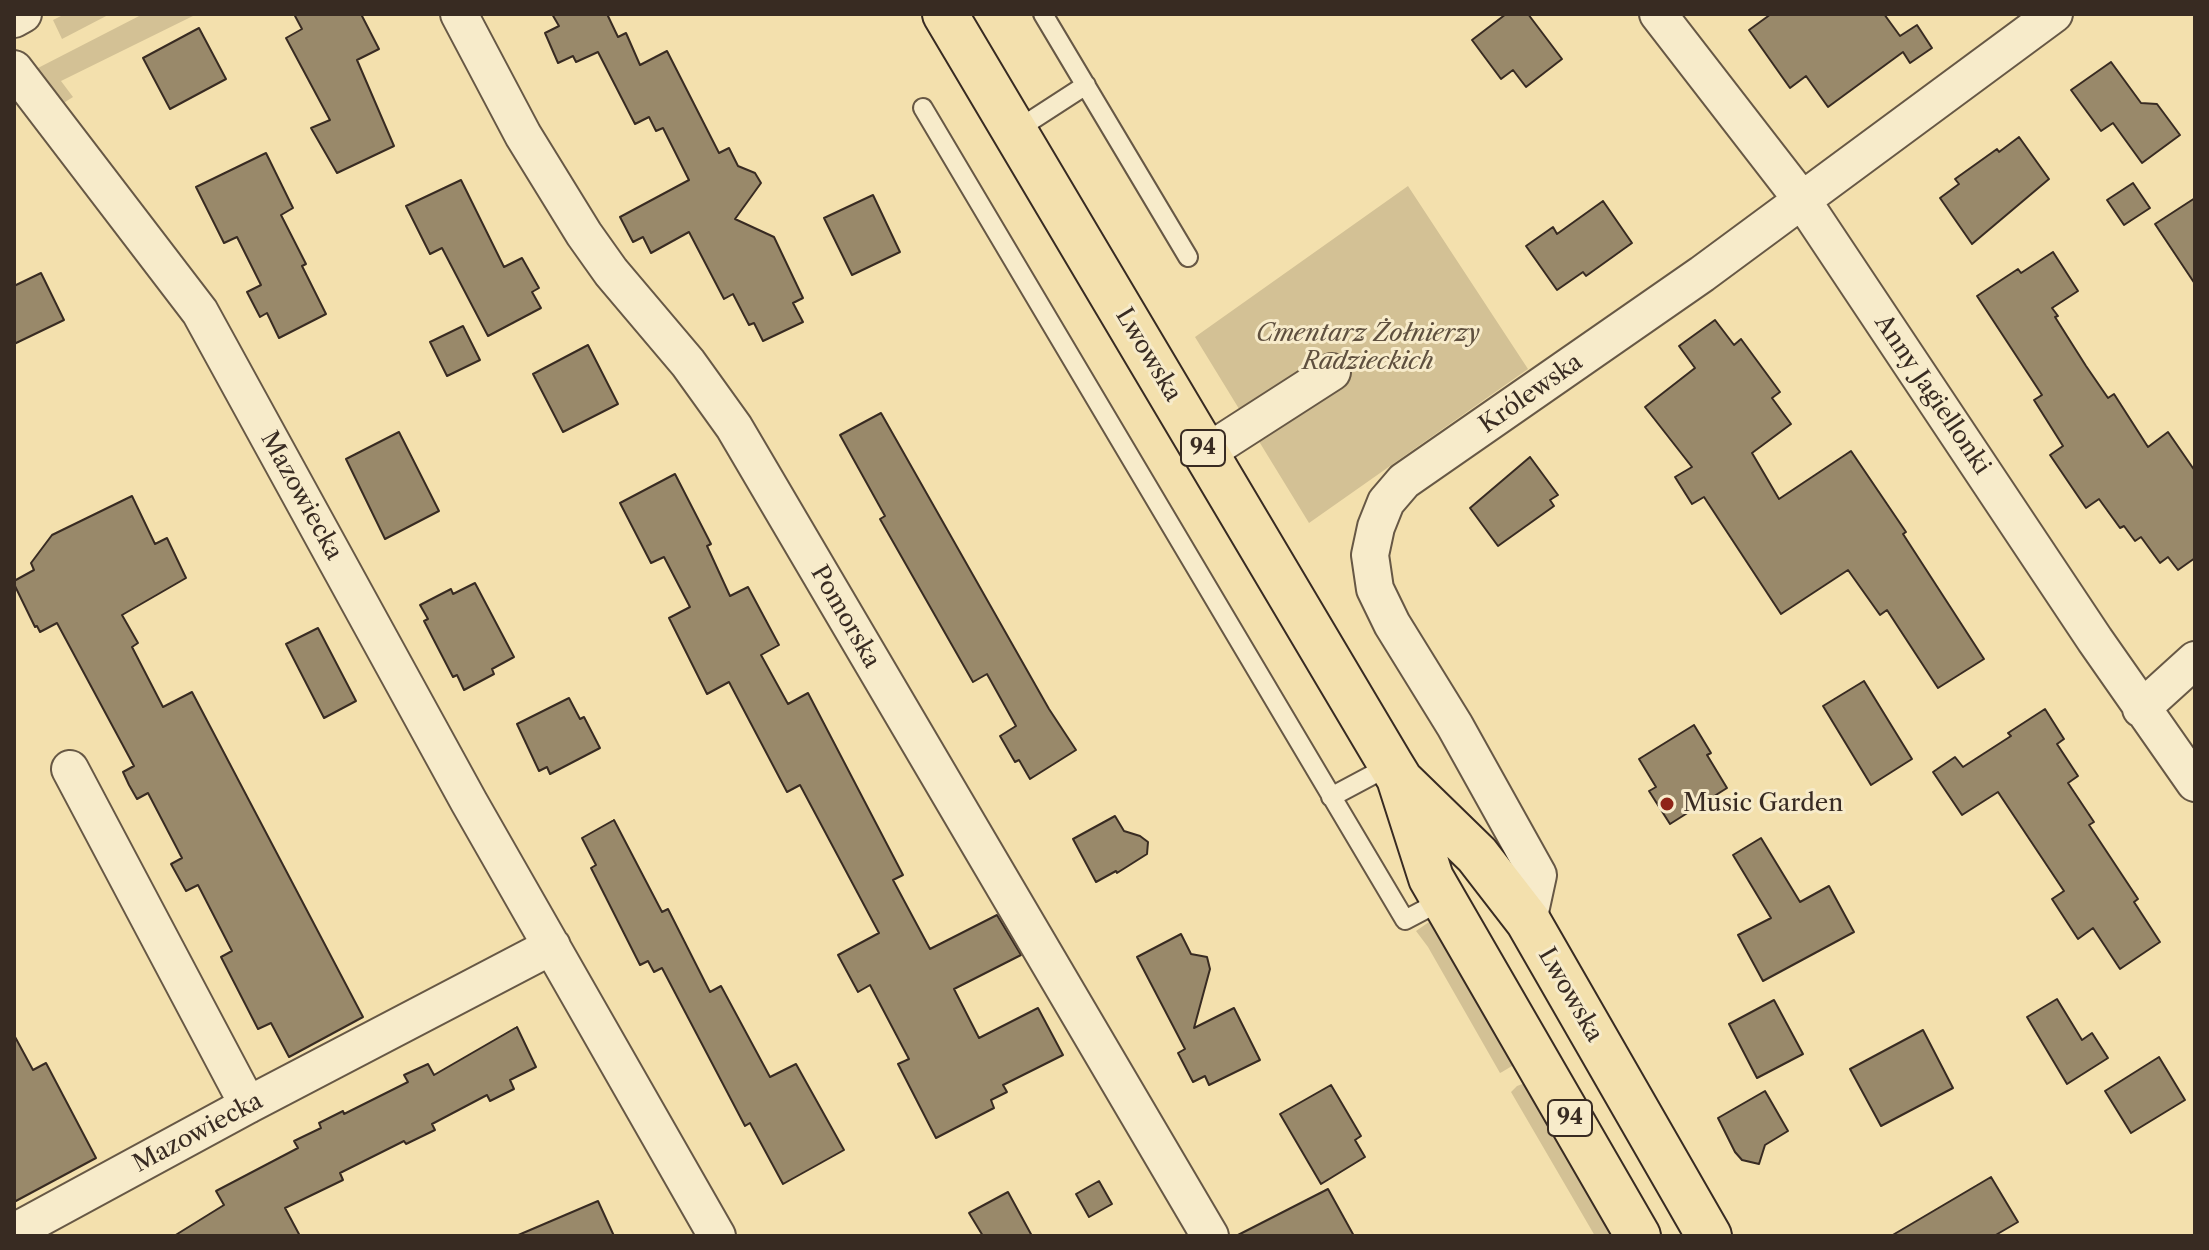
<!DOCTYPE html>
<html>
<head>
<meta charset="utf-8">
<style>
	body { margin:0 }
	#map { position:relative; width:2209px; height:1250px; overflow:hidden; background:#f3e0ad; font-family:"Libre Caslon Text",serif }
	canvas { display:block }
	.frame { position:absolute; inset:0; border:16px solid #382b22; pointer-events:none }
</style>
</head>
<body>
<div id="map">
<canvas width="2209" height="1250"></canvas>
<div class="frame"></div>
</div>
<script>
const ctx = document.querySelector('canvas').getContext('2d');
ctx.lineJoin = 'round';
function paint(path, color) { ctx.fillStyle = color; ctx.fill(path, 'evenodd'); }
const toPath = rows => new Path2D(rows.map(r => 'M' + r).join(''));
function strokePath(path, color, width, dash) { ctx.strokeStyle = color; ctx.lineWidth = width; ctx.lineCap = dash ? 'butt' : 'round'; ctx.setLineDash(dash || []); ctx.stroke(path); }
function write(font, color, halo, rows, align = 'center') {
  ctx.font = font + ' "Libre Caslon Text",serif'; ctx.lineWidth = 6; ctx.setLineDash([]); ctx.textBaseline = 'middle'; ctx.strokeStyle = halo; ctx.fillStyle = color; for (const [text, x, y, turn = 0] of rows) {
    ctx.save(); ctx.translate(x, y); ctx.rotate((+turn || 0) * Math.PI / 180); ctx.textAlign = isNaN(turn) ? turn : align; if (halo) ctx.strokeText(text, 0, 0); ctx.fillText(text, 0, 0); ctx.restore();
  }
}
paint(toPath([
	[65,14,110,14,62,39,53,20],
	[143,14,197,14,61,81,73,97,62,104,36,69],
	[1408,186,1528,369,1309,523,1195,337],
	[1429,922,1435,922,1517,1063,1502,1072,1500,1073,1428,947,1416,931],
	[1528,1082,1617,1236,1595,1236,1511,1092,1517,1086]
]), '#d3c195');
const building = toPath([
	[294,14,361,14,379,49,357,60,394,146,337,173,311,128,330,120,286,38,302,29,294,14],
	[552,14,607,14,618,37,626,33,640,65,667,51,719,153,729,148,738,166,755,173,761,183,735,219,774,237,803,298,793,303,803,322,763,341,754,323,749,325,733,294,724,299,689,232,651,253,643,237,633,242,620,217,689,180,663,128,656,131,649,117,635,124,598,52,576,62,573,56,558,63,545,33,559,26,552,14],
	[1506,14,1528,14,1562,59,1526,87,1513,70,1501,79,1472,40,1506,14],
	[1771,14,1884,14,1900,36,1917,25,1932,48,1910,63,1903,52,1828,107,1806,76,1790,88,1749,30,1771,14],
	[199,28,226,79,170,109,143,58,199,28],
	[2111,62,2141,103,2157,104,2180,135,2142,163,2113,123,2101,131,2071,90,2111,62],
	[2019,137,2049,179,1972,244,1940,198,1959,184,1955,179,1997,149,1999,152,2019,137],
	[266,153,293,208,281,215,306,264,302,266,326,314,279,338,267,313,260,317,247,292,261,285,237,237,224,243,196,187,266,153],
	[461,180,504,267,522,258,539,288,532,292,541,308,488,336,442,248,430,254,406,206,461,180],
	[2133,183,2150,208,2124,225,2107,200,2133,183],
	[873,195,900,252,852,275,824,218,873,195],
	[2195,198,2195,284,2155,224,2195,198],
	[1603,201,1632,243,1586,276,1583,272,1557,290,1526,246,1553,227,1557,234,1603,201],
	[2053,252,2078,291,2052,308,2058,316,2055,317,2086,366,2108,398,2114,394,2148,447,2168,432,2195,471,2195,558,2178,570,2168,557,2160,563,2141,537,2135,541,2124,526,2120,528,2099,499,2086,508,2050,455,2063,446,2034,400,2042,395,1977,296,2018,269,2021,273,2053,252],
	[41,273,64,320,14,344,14,286,41,273],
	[1715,320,1734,345,1741,339,1780,392,1772,398,1791,424,1752,453,1779,499,1851,451,1906,532,1903,534,1984,659,1938,688,1887,610,1880,615,1848,570,1781,614,1704,497,1692,504,1675,477,1692,467,1645,407,1695,368,1679,346,1715,320],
	[463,326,480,360,447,376,430,342,463,326],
	[588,345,618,404,563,432,533,374,588,345],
	[881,413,1049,709,1076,750,1030,779,1019,760,1015,762,1000,736,1016,726,987,674,973,682,880,519,885,516,840,435,881,413],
	[399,432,439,511,385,539,346,459,399,432],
	[1530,457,1558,495,1550,500,1554,506,1498,546,1470,508,1530,457],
	[675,474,711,544,707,546,730,596,748,587,779,645,761,655,788,704,808,693,903,875,893,880,930,949,997,915,1021,955,954,989,979,1038,1038,1008,1063,1055,1003,1085,1007,1092,991,1100,994,1108,936,1138,898,1064,909,1059,870,985,858,992,838,955,879,933,800,785,787,792,729,682,707,694,669,618,690,607,664,557,651,563,620,503,675,474],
	[132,496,155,544,167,538,186,578,122,615,138,643,132,647,163,707,192,692,363,1017,289,1057,271,1023,258,1029,221,957,232,951,198,885,186,891,171,864,182,858,148,793,137,799,129,785,123,772,134,766,57,623,40,632,37,626,35,627,14,584,14,581,34,570,31,563,52,535,132,496],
	[475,583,514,657,492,669,494,674,464,690,457,675,453,677,424,621,428,619,420,605,451,589,453,594,475,583],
	[318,628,356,701,324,718,286,644,318,628],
	[1864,681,1912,759,1871,785,1823,706,1864,681],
	[569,698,580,719,584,717,600,748,550,774,547,767,539,771,517,724,569,698],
	[2045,709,2064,739,2057,744,2078,776,2068,783,2094,822,2089,825,2138,899,2134,902,2160,942,2120,969,2093,928,2078,939,2052,899,2064,891,1998,792,1962,815,1933,772,1955,757,1963,767,2011,736,2008,733,2045,709],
	[1694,725,1711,753,1707,755,1727,788,1670,824,1649,791,1656,787,1639,759,1694,725],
	[1115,816,1124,831,1140,836,1148,842,1147,854,1117,873,1116,871,1096,882,1073,839,1115,816],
	[614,820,662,912,668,909,710,992,721,986,770,1077,796,1064,844,1150,783,1184,750,1123,745,1126,662,968,654,972,648,961,640,965,591,868,596,865,582,838,614,820],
	[1761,838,1800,902,1829,886,1854,932,1763,981,1738,935,1771,918,1733,855,1761,838],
	[1181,934,1191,954,1207,957,1210,969,1194,1028,1234,1008,1260,1060,1209,1085,1205,1076,1193,1082,1178,1053,1185,1049,1137,957,1181,934],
	[2057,999,2082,1040,2092,1033,2108,1058,2067,1084,2027,1017,2057,999],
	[1774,1000,1803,1054,1757,1078,1729,1024,1774,1000],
	[517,1027,536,1067,510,1080,514,1089,490,1101,487,1095,432,1124,435,1130,406,1144,404,1141,340,1173,343,1180,285,1208,300,1236,174,1236,224,1205,216,1191,298,1148,294,1141,321,1128,319,1123,343,1111,344,1114,408,1082,404,1075,428,1064,434,1075,517,1027],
	[1923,1030,1953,1088,1881,1126,1850,1069,1923,1030],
	[14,1035,33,1070,46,1063,96,1158,14,1202,14,1035],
	[2159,1057,2185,1100,2131,1133,2105,1091,2159,1057],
	[1331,1085,1361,1136,1355,1140,1365,1157,1321,1184,1280,1114,1331,1085],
	[1765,1091,1788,1131,1765,1145,1759,1164,1742,1160,1735,1152,1718,1118,1765,1091],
	[1991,1177,2018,1222,1994,1236,1891,1236,1991,1177],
	[1099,1181,1112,1204,1089,1217,1076,1194,1099,1181],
	[1328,1189,1354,1236,1236,1236,1328,1189],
	[1008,1192,1032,1236,983,1236,969,1213,1008,1192],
	[598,1201,614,1236,516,1236,598,1201]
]);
paint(building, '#99896a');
strokePath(building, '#382b22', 2);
const lane = toPath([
	[1043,14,1188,257],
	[923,108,1405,920,1443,900],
	[1015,131,1086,85],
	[1331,797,1391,765]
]);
const street = toPath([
	[459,14,523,135,584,234,611,272,688,363,734,427,1210,1236],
	[1658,14,1802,200,2095,640,2195,783],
	[14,19,23,14],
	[14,69,200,312,469,802,717,1236],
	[1206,453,1332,372],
	[2141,709,2195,660],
	[70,769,248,1105],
	[1528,921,1538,875,1455,726,1392,624,1375,589,1370,555,1376,527,1386,502,1404,481,1702,274,2054,14],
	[14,1232,248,1105,552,946]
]);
const primary = toPath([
	[945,14,1391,765,1399,778,1431,878,1638,1236],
	[1403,783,1477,855,1528,921,1709,1236]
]);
strokePath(lane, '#675845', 22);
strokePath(street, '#675845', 40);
strokePath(primary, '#382b22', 48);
strokePath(lane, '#f7ebca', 18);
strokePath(street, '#f7ebca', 36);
strokePath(primary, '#f3e0ad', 44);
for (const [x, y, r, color] of [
	[1667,804,8,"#8f2418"]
]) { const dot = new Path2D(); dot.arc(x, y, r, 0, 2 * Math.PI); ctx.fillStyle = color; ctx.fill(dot); strokePath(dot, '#f7ebca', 3); }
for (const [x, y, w] of [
	[1203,448,44],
	[1570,1118,44]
]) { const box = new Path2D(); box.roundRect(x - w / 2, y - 18, w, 36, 6); ctx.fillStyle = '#f7ebca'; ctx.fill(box); strokePath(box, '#382b22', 2); }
write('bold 22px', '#382b22', null, [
	["94",1203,448],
	["94",1570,1118]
]);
write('italic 24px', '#5f503f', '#f7ebca', [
	["Cmentarz Żołnierzy",1368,334],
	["Radzieckich",1368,362]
]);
write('24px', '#382b22', '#f7ebca', [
	["Lwowska",1148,355,59],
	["Królewska",1531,394,-35],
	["Anny Jagiellonki",1932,395,56],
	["Mazowiecka",301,496,61],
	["Pomorska",845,617,60],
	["Lwowska",1570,995,60],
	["Mazowiecka",198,1133,-28]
]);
write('24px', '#382b22', '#f7ebca', [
	["Music Garden",1683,804]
], 'left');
</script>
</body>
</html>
